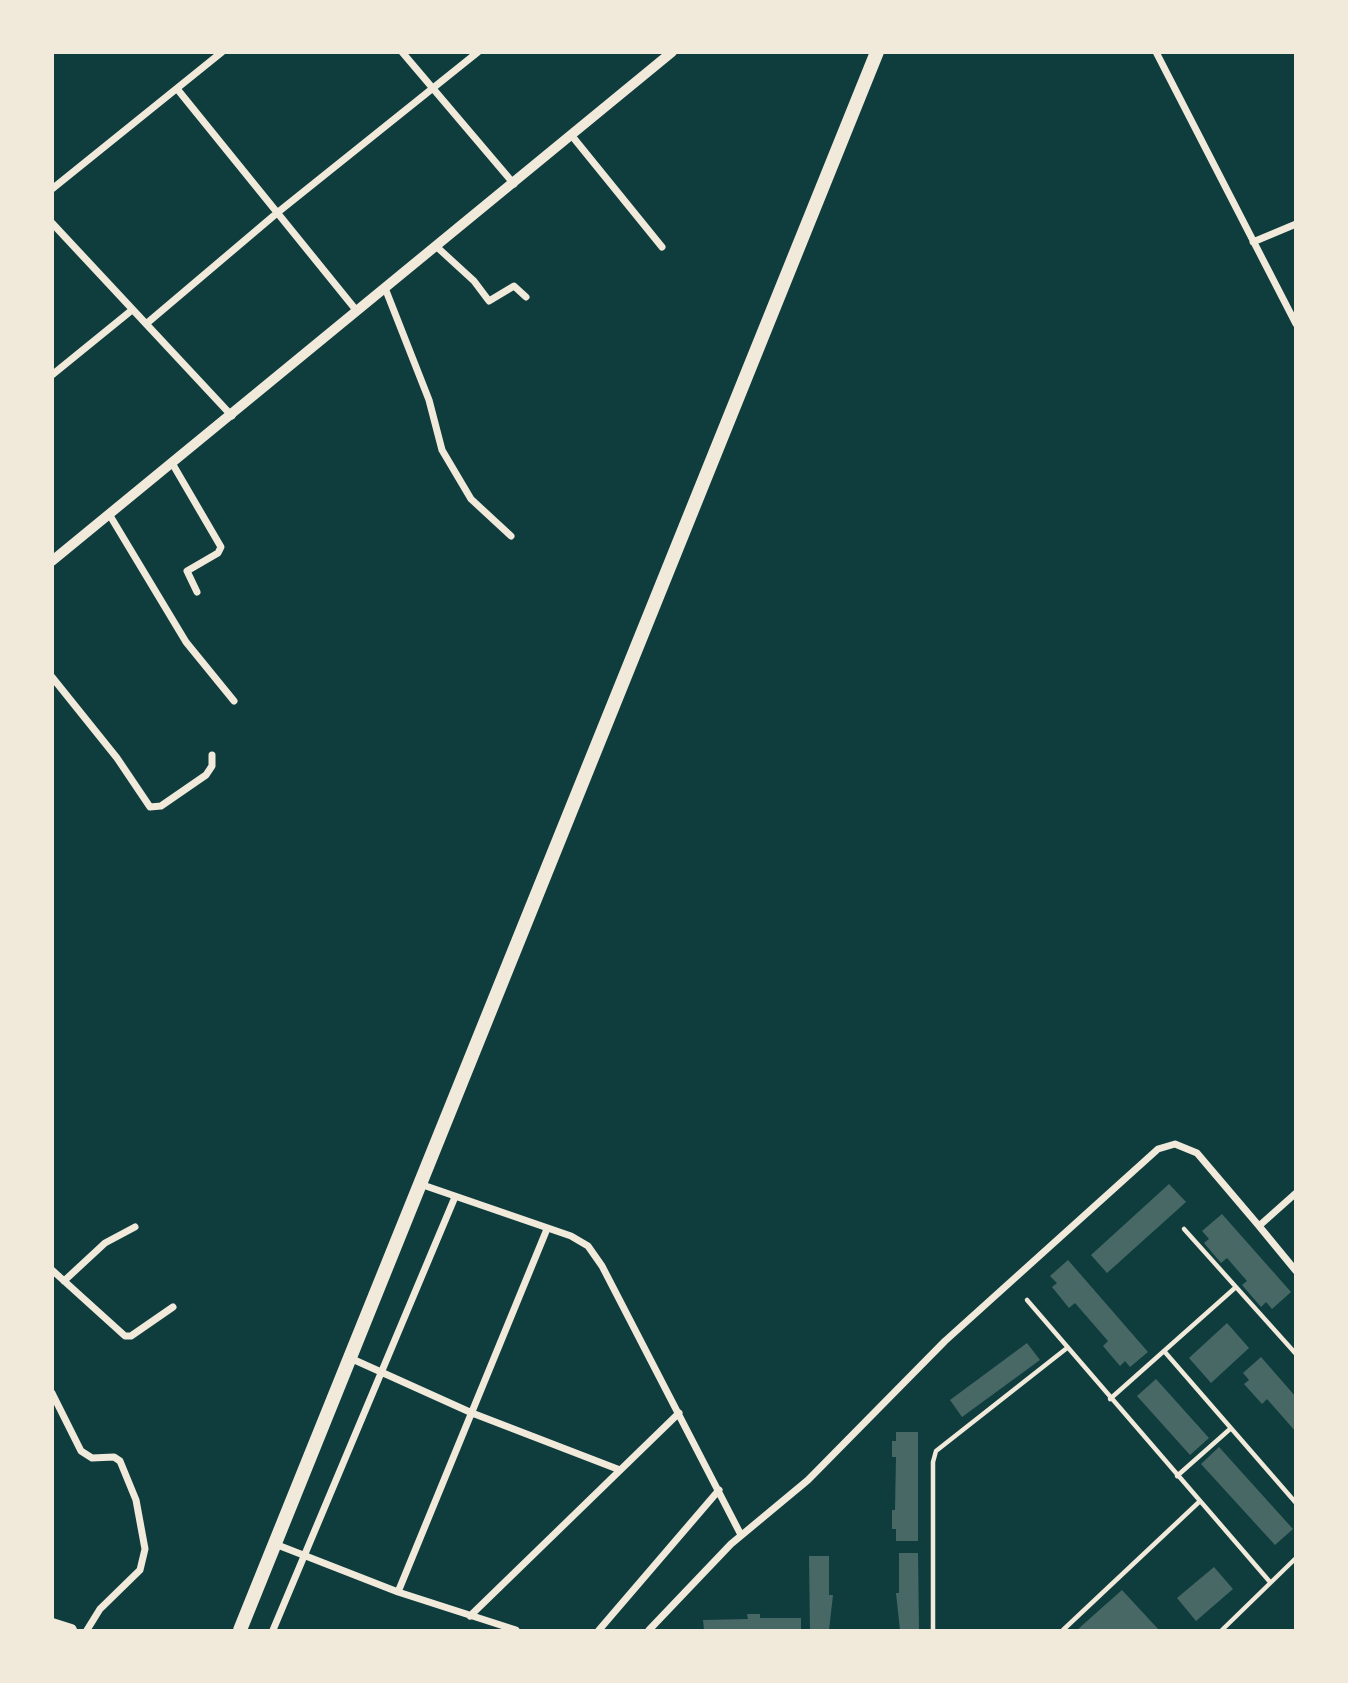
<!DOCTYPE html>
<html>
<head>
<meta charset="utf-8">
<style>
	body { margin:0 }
	#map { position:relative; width:1348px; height:1683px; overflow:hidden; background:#0f3d3e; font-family:Manrope,sans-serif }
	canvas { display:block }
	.frame { position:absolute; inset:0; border:54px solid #f1e9da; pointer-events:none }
</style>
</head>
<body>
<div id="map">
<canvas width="1348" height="1683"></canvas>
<div class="frame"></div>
</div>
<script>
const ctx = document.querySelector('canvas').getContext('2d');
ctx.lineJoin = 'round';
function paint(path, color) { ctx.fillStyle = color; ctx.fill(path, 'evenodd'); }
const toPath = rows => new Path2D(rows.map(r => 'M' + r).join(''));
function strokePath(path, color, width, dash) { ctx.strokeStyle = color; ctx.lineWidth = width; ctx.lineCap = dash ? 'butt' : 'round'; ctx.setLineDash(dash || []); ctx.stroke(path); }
paint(toPath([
	[1169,1184,1186,1202,1107,1273,1091,1255],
	[1222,1214,1291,1292,1272,1309,1266,1302,1261,1307,1242,1285,1247,1281,1227,1258,1221,1263,1204,1243,1209,1239,1202,1231],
	[1068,1260,1148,1352,1130,1367,1125,1361,1120,1366,1103,1346,1108,1341,1075,1303,1069,1308,1052,1287,1057,1283,1050,1276],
	[1227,1323,1249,1348,1211,1383,1189,1358],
	[1027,1343,1040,1360,962,1417,950,1400],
	[1261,1357,1296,1397,1296,1432,1267,1399,1262,1404,1244,1384,1249,1380,1243,1373],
	[1156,1379,1209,1438,1190,1455,1137,1396],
	[896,1432,918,1432,918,1541,896,1541,896,1529,892,1529,892,1510,895,1510,896,1457,892,1457,892,1441,896,1441],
	[1219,1447,1293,1529,1275,1545,1201,1464],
	[899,1553,918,1553,919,1630,900,1630,896,1593,899,1593],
	[809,1556,829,1556,829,1595,833,1595,829,1630,810,1630],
	[1214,1567,1233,1589,1196,1621,1177,1598],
	[1122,1590,1159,1630,1077,1630,1105,1605],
	[747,1614,760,1614,760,1618,801,1618,801,1630,704,1630,703,1620,748,1619]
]), '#486865');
strokePath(toPath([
	[1184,1229,1296,1354],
	[1027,1300,1270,1582],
	[1164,1351,1296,1503],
	[1110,1399,1236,1287],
	[1177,1476,1230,1429],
	[933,1630,933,1462,936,1451,1067,1348],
	[1063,1630,1199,1502],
	[1222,1630,1296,1558]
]), '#f1e9da', 4.5);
strokePath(toPath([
	[402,52,514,184],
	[1156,52,1296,324],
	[178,90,356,310],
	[572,136,662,247],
	[52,189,222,52],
	[52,223,232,416],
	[1253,242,1296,224],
	[438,248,474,281,489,301,514,286,526,297],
	[385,288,429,400,442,450,471,499,511,536],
	[146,324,277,213,478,52],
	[52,375,132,310],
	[172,463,221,547,218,553,187,571,197,592],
	[109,514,186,642,234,701],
	[52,677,117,758,150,807,161,806,206,775,212,766,212,755],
	[420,1184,571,1236,588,1246,602,1266,741,1535],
	[1259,1226,1296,1271],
	[52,1270,125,1336,131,1336,173,1307],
	[64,1281,105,1243,135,1227],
	[350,1358,472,1413,620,1470],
	[52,1393,81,1451,92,1458,114,1457,120,1461,136,1500,145,1549,140,1570,100,1609,87,1630],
	[275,1544,398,1592,516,1630],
	[398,1592,547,1229],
	[470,1616,679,1413],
	[273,1630,455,1197],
	[599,1630,719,1490],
	[649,1630,731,1544,808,1480,945,1341,1158,1149,1175,1144,1197,1153,1259,1226,1296,1193]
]), '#f1e9da', 7);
strokePath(toPath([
	[52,561,672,52]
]), '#f1e9da', 10);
strokePath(toPath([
	[52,1624,71,1630]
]), '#f1e9da', 12);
strokePath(toPath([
	[240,1630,877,52]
]), '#f1e9da', 14);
</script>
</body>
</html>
